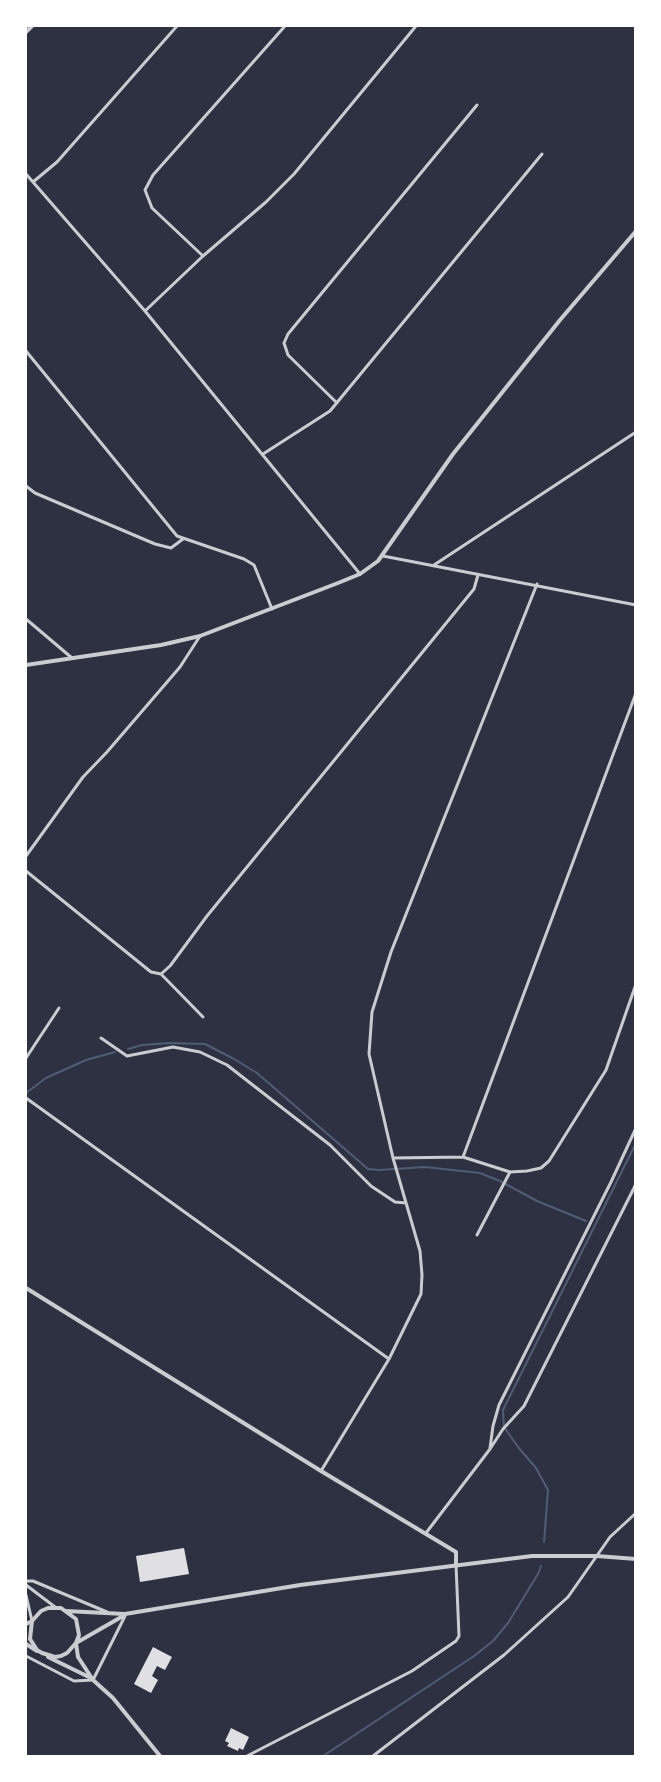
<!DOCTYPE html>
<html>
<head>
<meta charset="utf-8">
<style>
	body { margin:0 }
	#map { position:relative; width:661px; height:1782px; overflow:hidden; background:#2d3142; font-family:"IBM Plex Sans",sans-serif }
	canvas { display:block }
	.frame { position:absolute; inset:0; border:27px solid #fff; pointer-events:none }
</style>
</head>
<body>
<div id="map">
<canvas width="661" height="1782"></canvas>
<div class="frame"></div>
</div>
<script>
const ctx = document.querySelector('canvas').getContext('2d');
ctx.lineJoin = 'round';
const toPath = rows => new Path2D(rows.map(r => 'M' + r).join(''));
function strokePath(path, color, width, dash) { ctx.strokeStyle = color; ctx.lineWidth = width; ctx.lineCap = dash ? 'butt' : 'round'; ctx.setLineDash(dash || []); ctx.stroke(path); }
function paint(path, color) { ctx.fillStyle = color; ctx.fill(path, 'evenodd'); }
strokePath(toPath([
	[128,1049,142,1045,168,1043,205,1044,234,1059,257,1073,368,1169,379,1170,425,1167,480,1173,500,1181,537,1201,586,1221],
	[26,1093,46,1078,86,1060,115,1052],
	[544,1542,548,1490,536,1468,518,1447,504,1427,503,1410,636,1143],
	[323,1756,474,1656,493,1641,508,1623,538,1574,541,1566]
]), '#4f5d75', 2);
paint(toPath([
	[184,1548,189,1574,140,1582,136,1556],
	[153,1647,172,1657,165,1670,157,1666,152,1676,158,1680,151,1693,134,1684],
	[231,1728,249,1737,243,1750,239,1748,238,1751,227,1746,229,1743,225,1741]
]), '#e0e0e3');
strokePath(toPath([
	[26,174,145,311,360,574],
	[33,182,57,162,177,26],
	[203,256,152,208,145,190,153,175,285,26],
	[145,311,203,256,266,202,294,174,416,26],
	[26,351,177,536,244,559,254,565,272,609],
	[337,403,288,355,284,343,288,334,477,105],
	[263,454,330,411,542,154],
	[26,486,35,493,155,544,171,548,183,539],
	[383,556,636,605],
	[434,565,636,432],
	[26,619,72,658],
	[26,856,83,777,107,752,180,667,200,636],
	[26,871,151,972,161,974,203,1017],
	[161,974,170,966,207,916,474,589,478,575],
	[101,1038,127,1056,173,1047,200,1052,227,1065,330,1145,371,1186,395,1202,406,1203],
	[26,1058,59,1008],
	[26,1098,389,1359],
	[463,1157,636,693],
	[393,1158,463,1157,510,1172,527,1171,541,1168,549,1161,606,1070,636,984],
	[477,1235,510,1172],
	[490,1448,493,1426,499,1405,611,1182,636,1128],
	[321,1471,389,1359,421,1294,422,1275,420,1251,393,1158,369,1054,372,1012,391,952,537,584],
	[426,1533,490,1449,503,1429,524,1406,636,1184],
	[26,1581,33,1581,107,1612],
	[26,1585,55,1607],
	[26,1595,32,1621],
	[26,1656,74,1681,93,1680,125,1616],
	[247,1756,412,1671,456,1641,459,1636,456,1565],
	[373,1756,504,1655,568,1597,610,1537,636,1513]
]), '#caccd0', 3);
strokePath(toPath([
	[26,32,32,26],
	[26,665,161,645,200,636,338,583,360,574,378,561,453,454,560,320,636,231],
	[26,1288,321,1471,456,1552,456,1565],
	[66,1611,125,1614,300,1585,532,1556,597,1556,636,1559],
	[123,1616,76,1643,78,1657,93,1680,113,1698,160,1756],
	[26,1624,32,1621,41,1611,48,1608,61,1608,76,1619,79,1635,76,1643,67,1653,61,1656,55,1657,42,1653,37,1650,30,1639,32,1621],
	[26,1644,37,1651],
	[48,1657,93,1679]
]), '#caccd0', 4);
</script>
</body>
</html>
